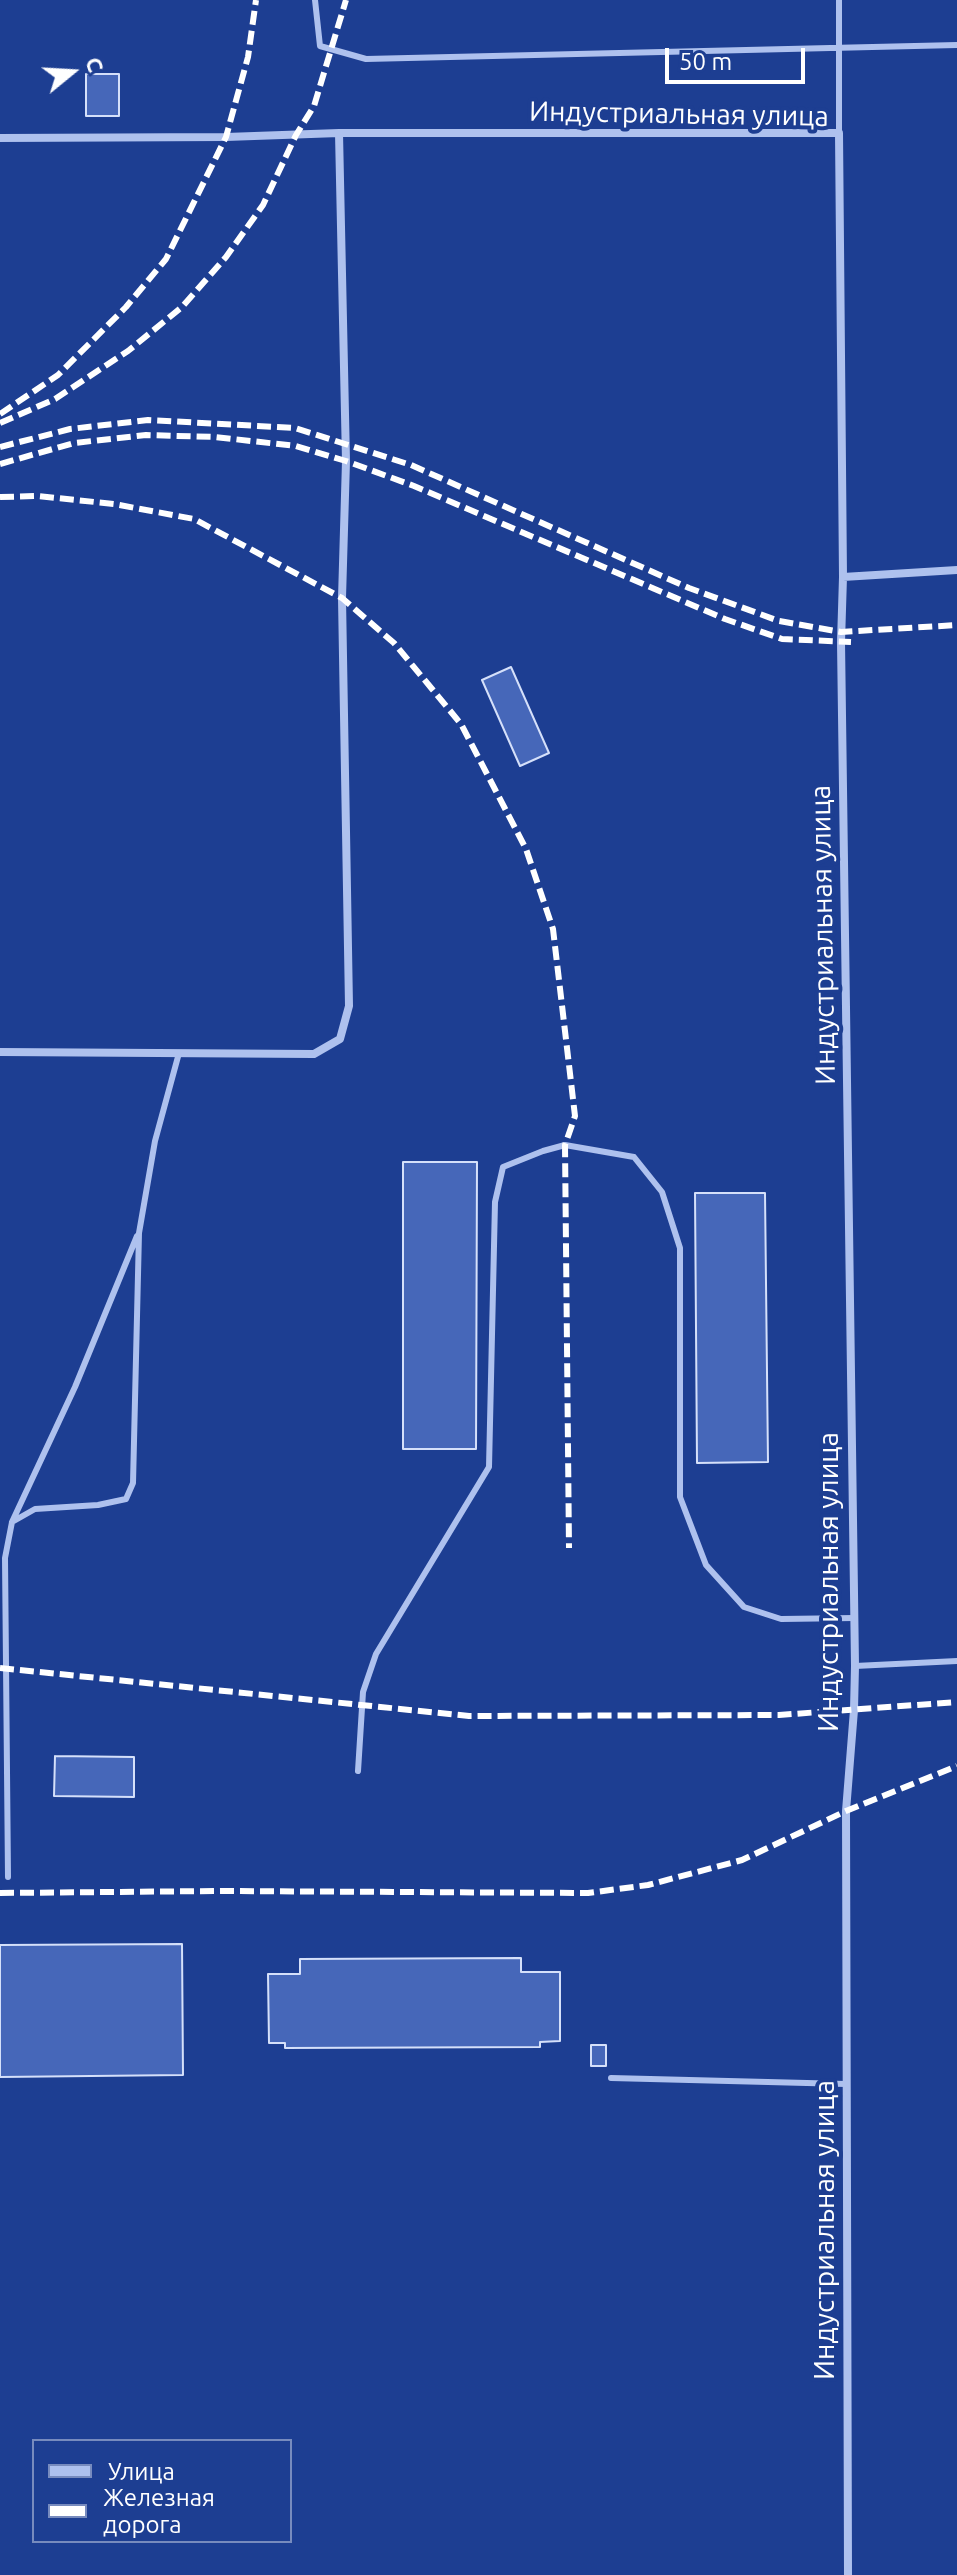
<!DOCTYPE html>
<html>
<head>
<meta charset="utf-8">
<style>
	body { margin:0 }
	#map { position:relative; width:957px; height:2575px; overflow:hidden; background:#1d3e92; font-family:Ubuntu,sans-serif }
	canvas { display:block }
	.legend { position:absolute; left:32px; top:2439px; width:260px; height:104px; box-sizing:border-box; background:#1d3e92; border:2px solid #778bbe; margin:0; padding:10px 14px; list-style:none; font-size:24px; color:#fff }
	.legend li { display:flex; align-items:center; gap:16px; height:40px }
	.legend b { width:40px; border:2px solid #778bbe }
	.north { position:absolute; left:32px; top:32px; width:80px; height:80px; -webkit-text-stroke:6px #1d3e92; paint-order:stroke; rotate:72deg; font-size:22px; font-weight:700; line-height:32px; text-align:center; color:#fff }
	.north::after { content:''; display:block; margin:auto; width:28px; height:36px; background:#fff; clip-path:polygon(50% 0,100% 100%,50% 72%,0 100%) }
	.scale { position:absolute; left:665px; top:48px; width:140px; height:36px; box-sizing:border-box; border:4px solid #fff; border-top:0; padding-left:10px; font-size:24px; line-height:28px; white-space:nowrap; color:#fff; -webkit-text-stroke:6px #1d3e92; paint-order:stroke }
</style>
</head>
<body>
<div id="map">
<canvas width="957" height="2575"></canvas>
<ul class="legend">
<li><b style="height:10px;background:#aec1ee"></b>Улица</li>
<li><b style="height:10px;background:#fff"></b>Железная дорога</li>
</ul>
<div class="north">С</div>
<div class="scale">50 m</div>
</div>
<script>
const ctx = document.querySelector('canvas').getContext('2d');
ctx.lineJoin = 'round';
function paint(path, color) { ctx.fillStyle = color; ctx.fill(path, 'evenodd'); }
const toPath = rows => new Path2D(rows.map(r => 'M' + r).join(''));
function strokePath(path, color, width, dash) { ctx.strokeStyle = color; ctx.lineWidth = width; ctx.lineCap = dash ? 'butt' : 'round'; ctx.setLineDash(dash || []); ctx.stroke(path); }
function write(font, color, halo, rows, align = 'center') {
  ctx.font = font + ' Ubuntu,sans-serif'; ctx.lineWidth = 8; ctx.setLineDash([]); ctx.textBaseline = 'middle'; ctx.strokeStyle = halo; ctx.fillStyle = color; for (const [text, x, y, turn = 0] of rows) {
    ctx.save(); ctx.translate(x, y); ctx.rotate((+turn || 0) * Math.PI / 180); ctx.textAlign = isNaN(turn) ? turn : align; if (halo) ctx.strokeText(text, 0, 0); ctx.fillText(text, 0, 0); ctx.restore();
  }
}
const building = toPath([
	[86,74,119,74,119,116,86,116,86,74],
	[511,667,549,753,520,766,482,680,511,667],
	[403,1162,477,1162,476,1449,403,1449,403,1162],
	[695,1193,765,1193,768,1462,697,1463,695,1193],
	[55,1756,134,1757,134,1797,54,1796,55,1756],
	[182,1944,183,2075,0,2077,0,1945,182,1944],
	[521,1958,521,1972,560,1972,560,2041,540,2042,540,2047,285,2048,285,2043,269,2043,268,1974,300,1974,300,1959,521,1958],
	[591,2045,606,2045,606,2066,591,2066,591,2045]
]);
paint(building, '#4667b9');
strokePath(building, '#d5e0fa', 2);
strokePath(toPath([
	[315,0,320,46,366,59,957,45],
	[839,0,839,133],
	[12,1522,75,1387,137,1236],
	[855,1666,957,1661],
	[358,1771,363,1692,376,1654,489,1467,495,1202,503,1167,543,1151,565,1145,634,1157,662,1192,680,1248,680,1497,706,1565,744,1607,781,1619,854,1618],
	[8,1877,5,1558,12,1522,35,1509,98,1505,126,1499,133,1483,139,1233,155,1141,179,1053],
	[611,2078,846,2084]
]), '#aec1ee', 6);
strokePath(toPath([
	[0,138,226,137,339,133,839,133,843,577,841,642,855,1666,854,1710,846,1811,848,2575],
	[843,577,957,570],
	[0,1052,314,1054,340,1039,349,1006,342,598,346,461,339,133]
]), '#aec1ee', 8);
strokePath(toPath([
	[0,414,58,375,126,307,166,259,226,137,248,57,256,0],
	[0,423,55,399,128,351,182,307,226,257,263,205,296,135,314,106,346,0],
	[0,447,70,429,148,420,295,428,411,465,689,588,779,621,841,632,957,625],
	[0,464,74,443,146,435,215,437,296,446,346,461,414,486,725,619,782,639,851,642],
	[0,497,38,496,114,504,194,519,342,598,394,643,461,724,526,849,553,929,575,1116,565,1145,569,1548],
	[0,1668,469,1716,779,1715,957,1702],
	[0,1893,220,1891,588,1893,648,1885,742,1860,846,1811,957,1766]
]), '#fff', 6, [14, 6]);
write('28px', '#fff', '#1d3e92', [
	["Индустриальная улица",679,114,1],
	["Индустриальная улица",823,935,-91],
	["Индустриальная улица",829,1582,-90],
	["Индустриальная улица",825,2230,-90]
]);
</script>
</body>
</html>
